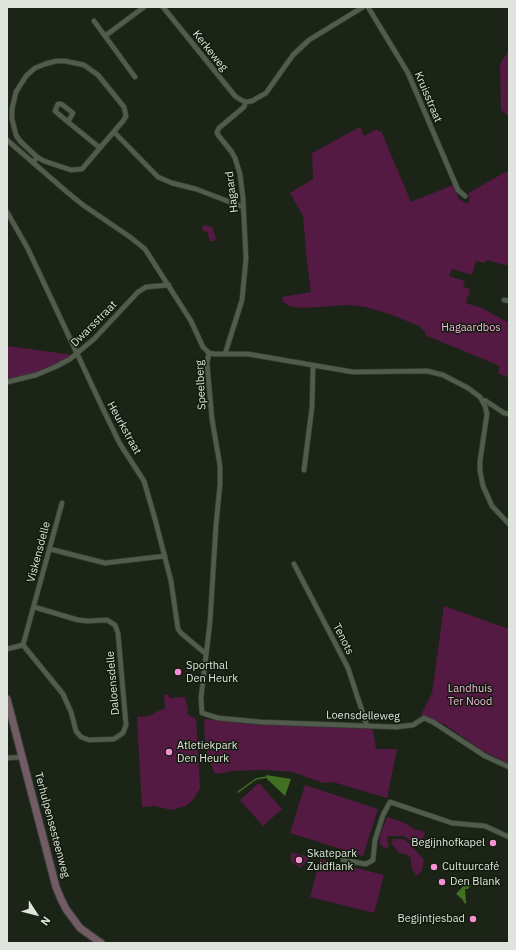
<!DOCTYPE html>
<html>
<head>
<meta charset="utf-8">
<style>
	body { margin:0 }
	#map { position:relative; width:516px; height:950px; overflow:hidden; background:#1b2417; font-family:"IBM Plex Sans",sans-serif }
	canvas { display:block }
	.frame { position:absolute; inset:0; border:8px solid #dfe5dc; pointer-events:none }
	.north { position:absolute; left:16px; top:894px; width:40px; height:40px; -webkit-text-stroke:3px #121b0e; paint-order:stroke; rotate:126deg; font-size:11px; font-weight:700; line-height:16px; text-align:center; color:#dfe5dc }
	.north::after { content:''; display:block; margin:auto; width:14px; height:18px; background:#dfe5dc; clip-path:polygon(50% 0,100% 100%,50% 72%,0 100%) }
</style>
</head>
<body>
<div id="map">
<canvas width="516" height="950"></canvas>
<div class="frame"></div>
<div class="north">N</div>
</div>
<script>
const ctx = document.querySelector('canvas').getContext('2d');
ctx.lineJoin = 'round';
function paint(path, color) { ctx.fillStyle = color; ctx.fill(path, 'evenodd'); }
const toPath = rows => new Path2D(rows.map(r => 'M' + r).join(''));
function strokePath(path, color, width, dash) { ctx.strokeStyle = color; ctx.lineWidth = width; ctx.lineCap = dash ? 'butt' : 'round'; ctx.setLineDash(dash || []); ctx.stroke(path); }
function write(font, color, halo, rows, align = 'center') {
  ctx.font = font + ' "IBM Plex Sans",sans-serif'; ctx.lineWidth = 3; ctx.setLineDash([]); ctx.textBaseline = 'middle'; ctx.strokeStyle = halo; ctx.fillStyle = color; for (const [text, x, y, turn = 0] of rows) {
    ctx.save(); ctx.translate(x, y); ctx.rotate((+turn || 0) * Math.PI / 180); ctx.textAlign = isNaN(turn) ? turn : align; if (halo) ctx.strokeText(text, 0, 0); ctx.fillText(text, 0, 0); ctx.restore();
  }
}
paint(toPath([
	[509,50,509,117,501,110,500,64],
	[360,127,364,136,377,129,379,132,381,131,411,202,453,185,459,199,466,203,470,201,468,195,470,192,509,170,509,266,487,260,484,263,476,261,472,275,452,269,449,276,465,281,463,287,470,289,466,303,484,309,509,323,509,378,498,373,500,366,425,335,425,332,419,326,390,314,365,307,348,305,302,308,289,306,283,302,282,297,311,292,307,262,303,216,290,193,313,179,312,153],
	[204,225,212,227,216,238,214,241,210,241,208,235,208,233,202,230,202,227],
	[7,346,73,355,70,357,39,372,7,381],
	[444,606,509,629,509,764,481,750,444,724,421,715,432,693],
	[164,695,169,695,169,698,185,697,186,704,188,708,187,714,196,719,200,789,192,801,185,806,171,810,155,806,142,807,137,717,150,716,158,711,165,709],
	[204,719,373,729,376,749,397,749,387,798,333,782,323,783,293,772,265,770,233,771,215,774,208,757,205,741],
	[259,783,282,809,263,826,240,800],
	[305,785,378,809,363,856,290,833],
	[387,817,405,823,414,829,425,832,420,849,415,844,404,836,388,836,387,840,389,846,386,849,380,844,380,836],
	[393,839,403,839,409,843,424,860,422,871,416,876,411,866,411,858,406,854,399,853,391,843],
	[293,853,303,855,308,858,308,860,300,868,291,861,291,854],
	[320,859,384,875,374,913,310,897]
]), '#551a43');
paint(toPath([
	[266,775,291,779,285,796,267,779],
	[466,883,471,885,468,889,465,889,466,903,465,904,462,899,456,894]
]), '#417023');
strokePath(toPath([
	[238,792,256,779,267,777]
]), '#417023', 1.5);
const street = toPath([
	[163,7,235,96,241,100,246,102,252,101,266,93,293,55,309,40,363,7],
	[368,7,408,73,458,190,465,196],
	[94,21,135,77],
	[105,36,144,7],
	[68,122,73,113,64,106,61,104,58,104,55,111,68,122,100,148],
	[114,132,158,177,172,183,196,189,243,207],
	[7,140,67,192,83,205,130,237,145,249,191,321,203,347,209,353],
	[33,163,37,157,44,161,71,170,82,169,123,121,126,116,124,107,98,75,84,65,65,61,56,61,45,64,35,68,26,76,16,92,12,109,12,119,16,135,20,141,37,157],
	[7,212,28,249,103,409,120,444,144,481,155,519,171,581,178,629,181,633,206,654],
	[504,300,509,301],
	[209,353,207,363,212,419,220,466,220,485,216,525,210,622,201,698,202,713,218,718,261,722,396,727,413,725,424,718,433,722,485,756,509,767],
	[209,353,215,354,248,354,353,372,427,371,443,375,468,388,480,397,485,406,487,414,480,461,480,471,483,486,492,506,509,524],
	[225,354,242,300,246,259,243,198,240,174,235,158,231,151,218,135,217,132,219,128,244,107,246,102],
	[7,382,36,375,55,367,70,359,94,339,138,292,146,287,169,285],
	[482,400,486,401,504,413,509,414],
	[304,470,312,407,313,366],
	[50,549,105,563,165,556],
	[294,564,348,668,367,726],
	[23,645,63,694,71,712,76,731,81,737,89,740,114,739,123,733,126,725,118,633,115,625,107,620,88,621,78,620,34,607],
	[23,645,62,503],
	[7,649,23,645],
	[7,758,23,757],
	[343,860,366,864,373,860,375,840,383,815,390,802,452,823,485,826,509,837]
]);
const secondary = toPath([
	[7,699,56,887,61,899,66,909,80,928,101,943]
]);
strokePath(street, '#363d33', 6);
strokePath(secondary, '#363d33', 9);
strokePath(street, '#515c4c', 4.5);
strokePath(secondary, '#715b64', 7);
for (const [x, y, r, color] of [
	[178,672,4,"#f591d2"],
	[169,752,4,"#f591d2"],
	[493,843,4,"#f591d2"],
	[299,860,4,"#f591d2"],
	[434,867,4,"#f591d2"],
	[442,882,4,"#f591d2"],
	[473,919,4,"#f591d2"]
]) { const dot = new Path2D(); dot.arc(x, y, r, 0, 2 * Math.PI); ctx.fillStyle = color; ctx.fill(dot); strokePath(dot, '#121b0e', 1.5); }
write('11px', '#dfe5dc', '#121b0e', [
	["Kerkeweg",210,51,51],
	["Kruisstraat",428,97,67],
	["Hagaard",232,192,-97],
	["Dwarsstraat",94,324,-45],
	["Speelberg",201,385,-93],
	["Heurkstraat",124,428,61],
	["Viskensdelle",39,552,-75],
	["Tenots",343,639,63],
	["Daloensdelle",113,683,-95],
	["Loensdelleweg",363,716,1],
	["Terhulpensesteenweg",52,825,75]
]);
write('11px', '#f6b6de', '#121b0e', [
	["Hagaardbos",471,328],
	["Landhuis",470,689],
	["Ter Nood",470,702]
]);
write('11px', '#dfe5dc', '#121b0e', [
	["Sporthal",186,666],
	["Den Heurk",186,679],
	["Atletiekpark",177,746],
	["Den Heurk",177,759],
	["Begijnhofkapel",485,843,"right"],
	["Skatepark",307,854],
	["Zuidflank",307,867],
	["Cultuurcafé",442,867],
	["Den Blank",450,882],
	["Begijntjesbad",465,919,"right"]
], 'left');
</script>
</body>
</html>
